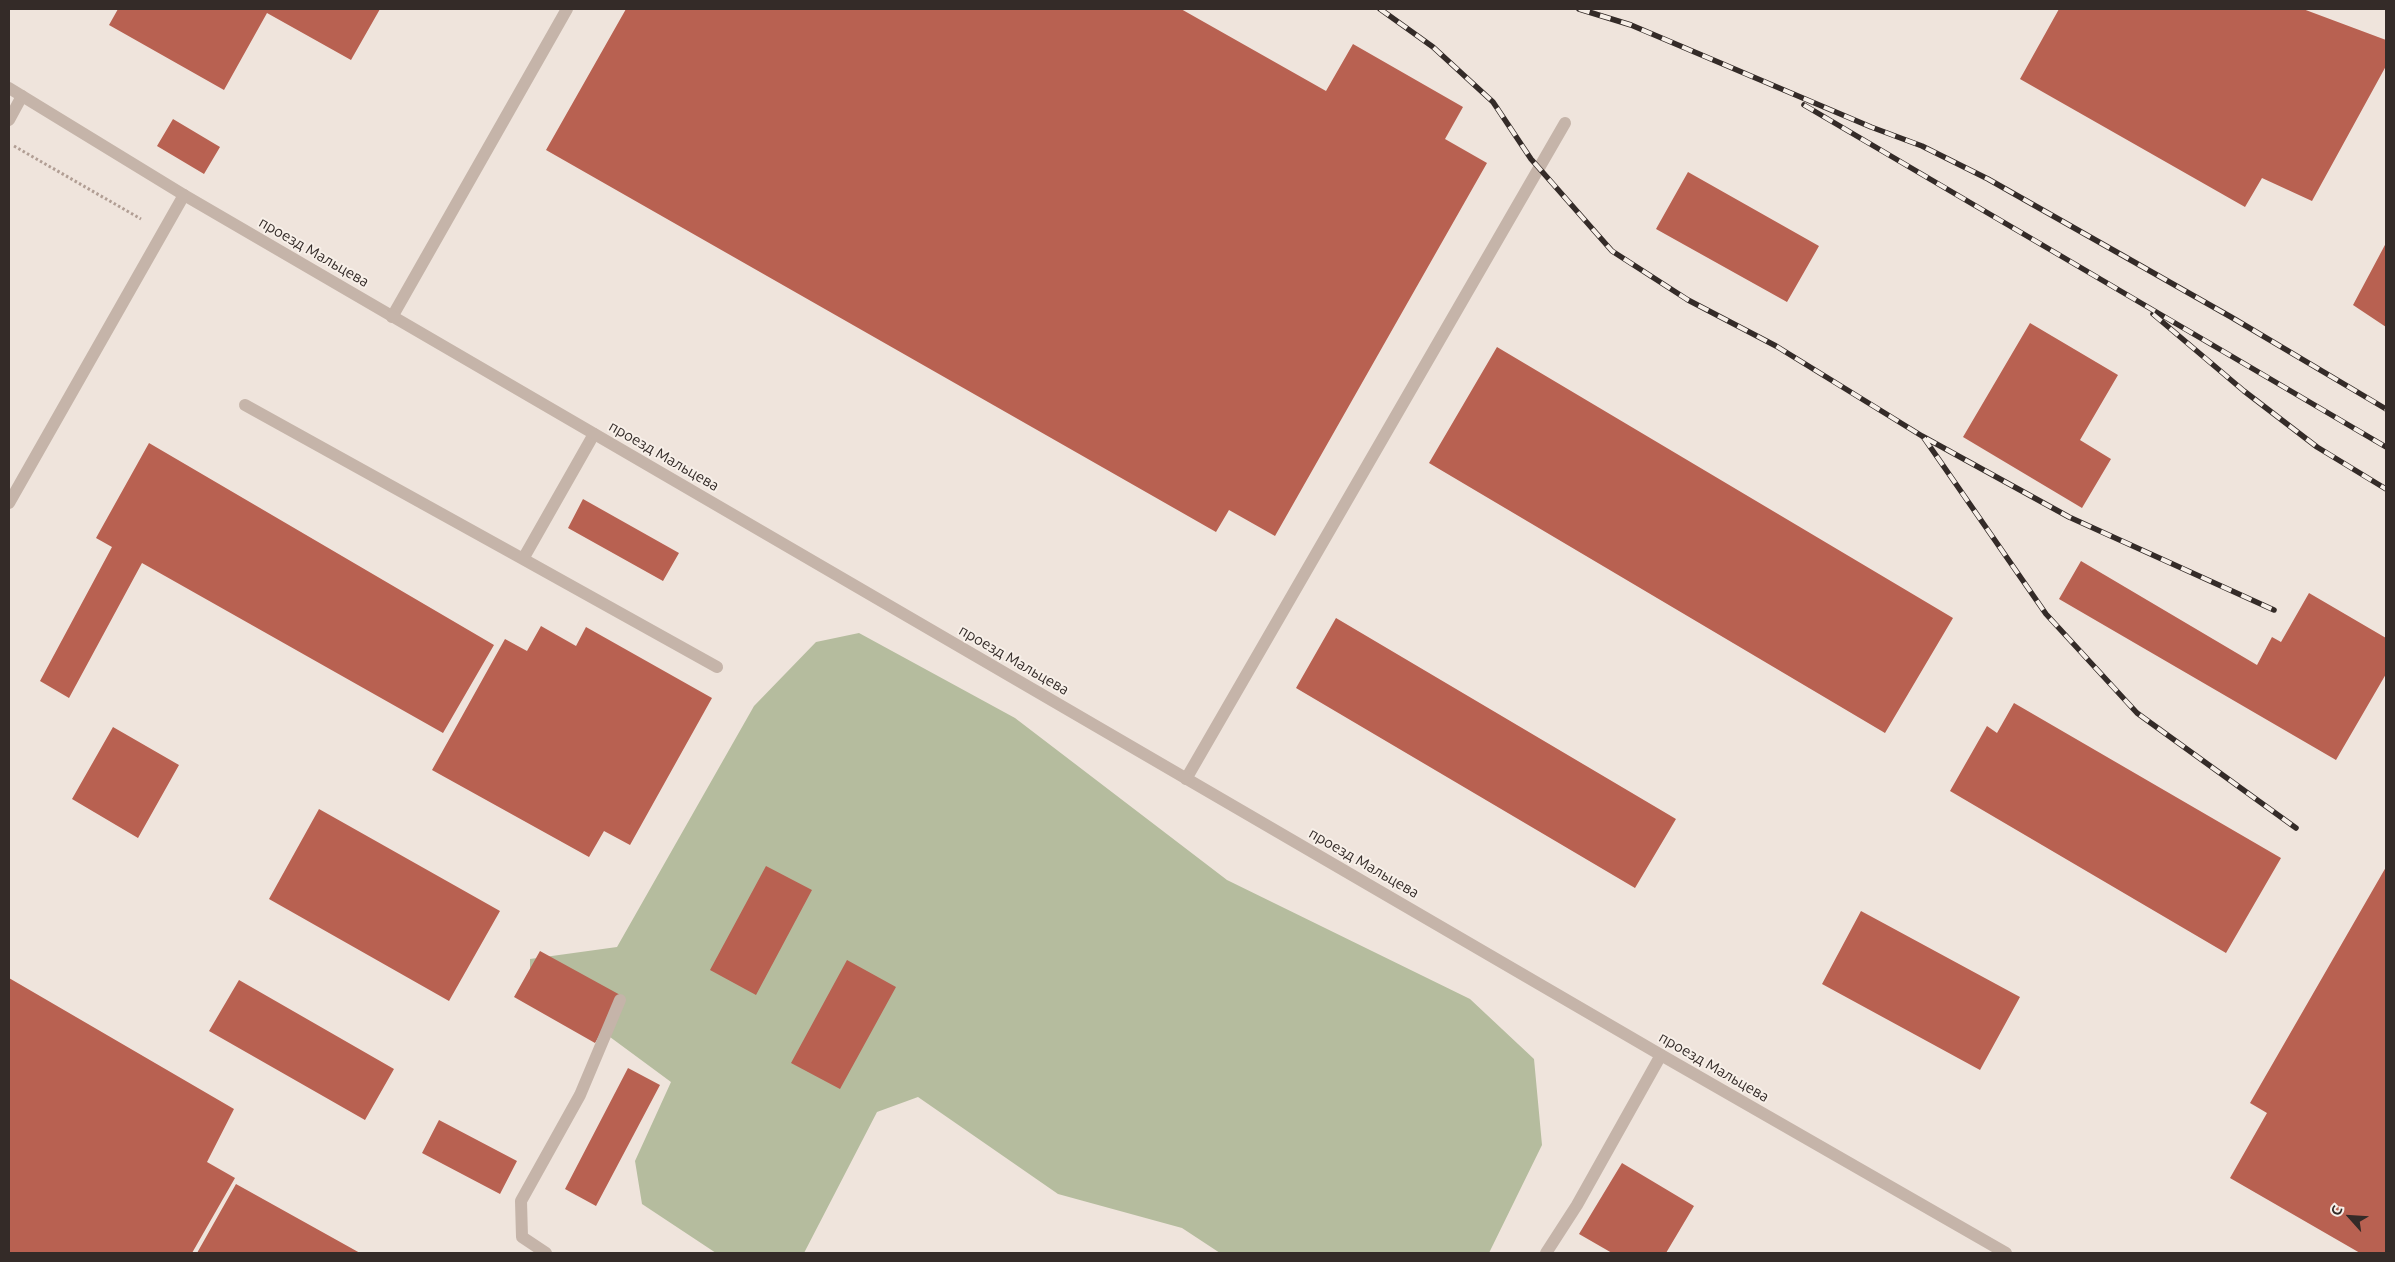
<!DOCTYPE html>
<html>
<head>
<meta charset="utf-8">
<style>
	body { margin:0 }
	#map { position:relative; width:2395px; height:1262px; overflow:hidden; background:#efe4dc; font-family:Ubuntu,sans-serif }
	canvas { display:block }
	.frame { position:absolute; inset:0; border:10px solid #342b28; pointer-events:none }
	.north { position:absolute; left:2325px; top:1192px; width:50px; height:50px; -webkit-text-stroke:4px #f7efe8; paint-order:stroke; rotate:296deg; font-size:14px; font-weight:700; line-height:20px; text-align:center; color:#342b28 }
	.north::after { content:''; display:block; margin:auto; width:18px; height:22px; background:#342b28; clip-path:polygon(50% 0,100% 100%,50% 72%,0 100%) }
</style>
</head>
<body>
<div id="map">
<canvas width="2395" height="1262"></canvas>
<div class="frame"></div>
<div class="north">С</div>
</div>
<script>
const ctx = document.querySelector('canvas').getContext('2d');
ctx.lineJoin = 'round';
function paint(path, color) { ctx.fillStyle = color; ctx.fill(path, 'evenodd'); }
const toPath = rows => new Path2D(rows.map(r => 'M' + r).join(''));
function strokePath(path, color, width, dash) { ctx.strokeStyle = color; ctx.lineWidth = width; ctx.lineCap = dash ? 'butt' : 'round'; ctx.setLineDash(dash || []); ctx.stroke(path); }
function write(font, color, halo, rows, align = 'center') {
  ctx.font = font + ' Ubuntu,sans-serif'; ctx.lineWidth = 4; ctx.setLineDash([]); ctx.textBaseline = 'middle'; ctx.strokeStyle = halo; ctx.fillStyle = color; for (const [text, x, y, turn = 0] of rows) {
    ctx.save(); ctx.translate(x, y); ctx.rotate((+turn || 0) * Math.PI / 180); ctx.textAlign = isNaN(turn) ? turn : align; if (halo) ctx.strokeText(text, 0, 0); ctx.fillText(text, 0, 0); ctx.restore();
  }
}
paint(toPath([
	[859,633,1015,718,1227,880,1470,999,1534,1059,1542,1145,1489,1253,1220,1253,1182,1228,1058,1194,918,1097,877,1112,804,1253,716,1253,642,1204,635,1161,671,1082,530,978,530,959,617,947,754,706,816,642]
]), '#b5bc9e');
paint(toPath([
	[118,9,380,9,351,60,267,13,224,90,109,25],
	[626,9,1181,9,1326,91,1353,44,1463,107,1445,139,1487,163,1275,536,1229,510,1216,532,546,150],
	[2059,9,2303,9,2386,40,2386,66,2312,201,2262,178,2245,207,2020,79],
	[173,119,220,147,204,174,157,146],
	[1688,172,1819,246,1787,302,1656,229],
	[2386,243,2386,327,2353,305],
	[2030,323,2118,375,2080,440,2111,459,2082,508,1963,437],
	[1497,347,1953,618,1885,733,1429,463],
	[149,443,494,645,443,733,142,563,69,698,40,681,112,547,96,538],
	[583,499,679,553,663,581,568,528],
	[2081,561,2257,665,2272,637,2281,642,2309,593,2386,638,2386,674,2336,760,2059,599],
	[1336,618,1676,819,1635,888,1296,688],
	[541,626,576,646,586,627,712,698,630,845,604,831,589,857,432,770,505,639,527,651],
	[2014,703,2281,858,2226,953,1950,791,1987,726,1997,733],
	[113,727,179,765,138,838,72,799],
	[319,809,500,911,449,1001,269,899],
	[766,866,812,890,756,995,710,970],
	[2386,867,2386,1253,2360,1253,2230,1178,2267,1113,2250,1103],
	[1861,911,2020,997,1980,1070,1822,984],
	[540,951,622,996,595,1043,514,997],
	[847,960,896,987,840,1089,791,1063],
	[9,978,234,1109,207,1162,235,1178,192,1253,9,1253],
	[239,980,394,1069,365,1120,209,1031],
	[628,1068,660,1085,596,1206,565,1189],
	[439,1120,517,1161,500,1194,422,1153],
	[1622,1163,1694,1206,1666,1253,1612,1253,1579,1234],
	[236,1184,360,1253,197,1253]
]), '#b86151');
strokePath(toPath([
	[14,146,141,219]
]), '#b19e94', 3, [2.5, 2.5]);
strokePath(toPath([
	[9,120,22,96],
	[392,317,567,9],
	[245,405,523,559],
	[594,434,523,559,717,667],
	[9,503,184,195],
	[1186,779,1565,123],
	[546,1253,522,1237,521,1201,580,1095,620,1000],
	[1546,1253,1577,1205,1661,1055]
]), '#c5b4a9', 12);
strokePath(toPath([
	[9,88,184,195,1661,1055,2006,1253]
]), '#c5b4a9', 12);
const rail = toPath([
	[1380,9,1433,47,1493,102,1531,159,1612,251,1688,300,1776,346,1922,436,2069,517,2274,610],
	[1579,9,1631,25,1871,127,1922,146,1988,179,2231,317,2386,409],
	[1804,105,2386,447],
	[2153,314,2244,391,2317,447,2386,489],
	[1924,438,2046,614,2137,713,2296,828]
]);
strokePath(rail, '#342b28', 5.5);
strokePath(rail, '#f7efe8', 4, [11]);
write('15px', '#342b28', '#f7efe8', [
	["проезд Мальцева",314,252,30],
	["проезд Мальцева",664,456,30],
	["проезд Мальцева",1014,660,30],
	["проезд Мальцева",1364,863,30],
	["проезд Мальцева",1714,1067,30]
]);
</script>
</body>
</html>
